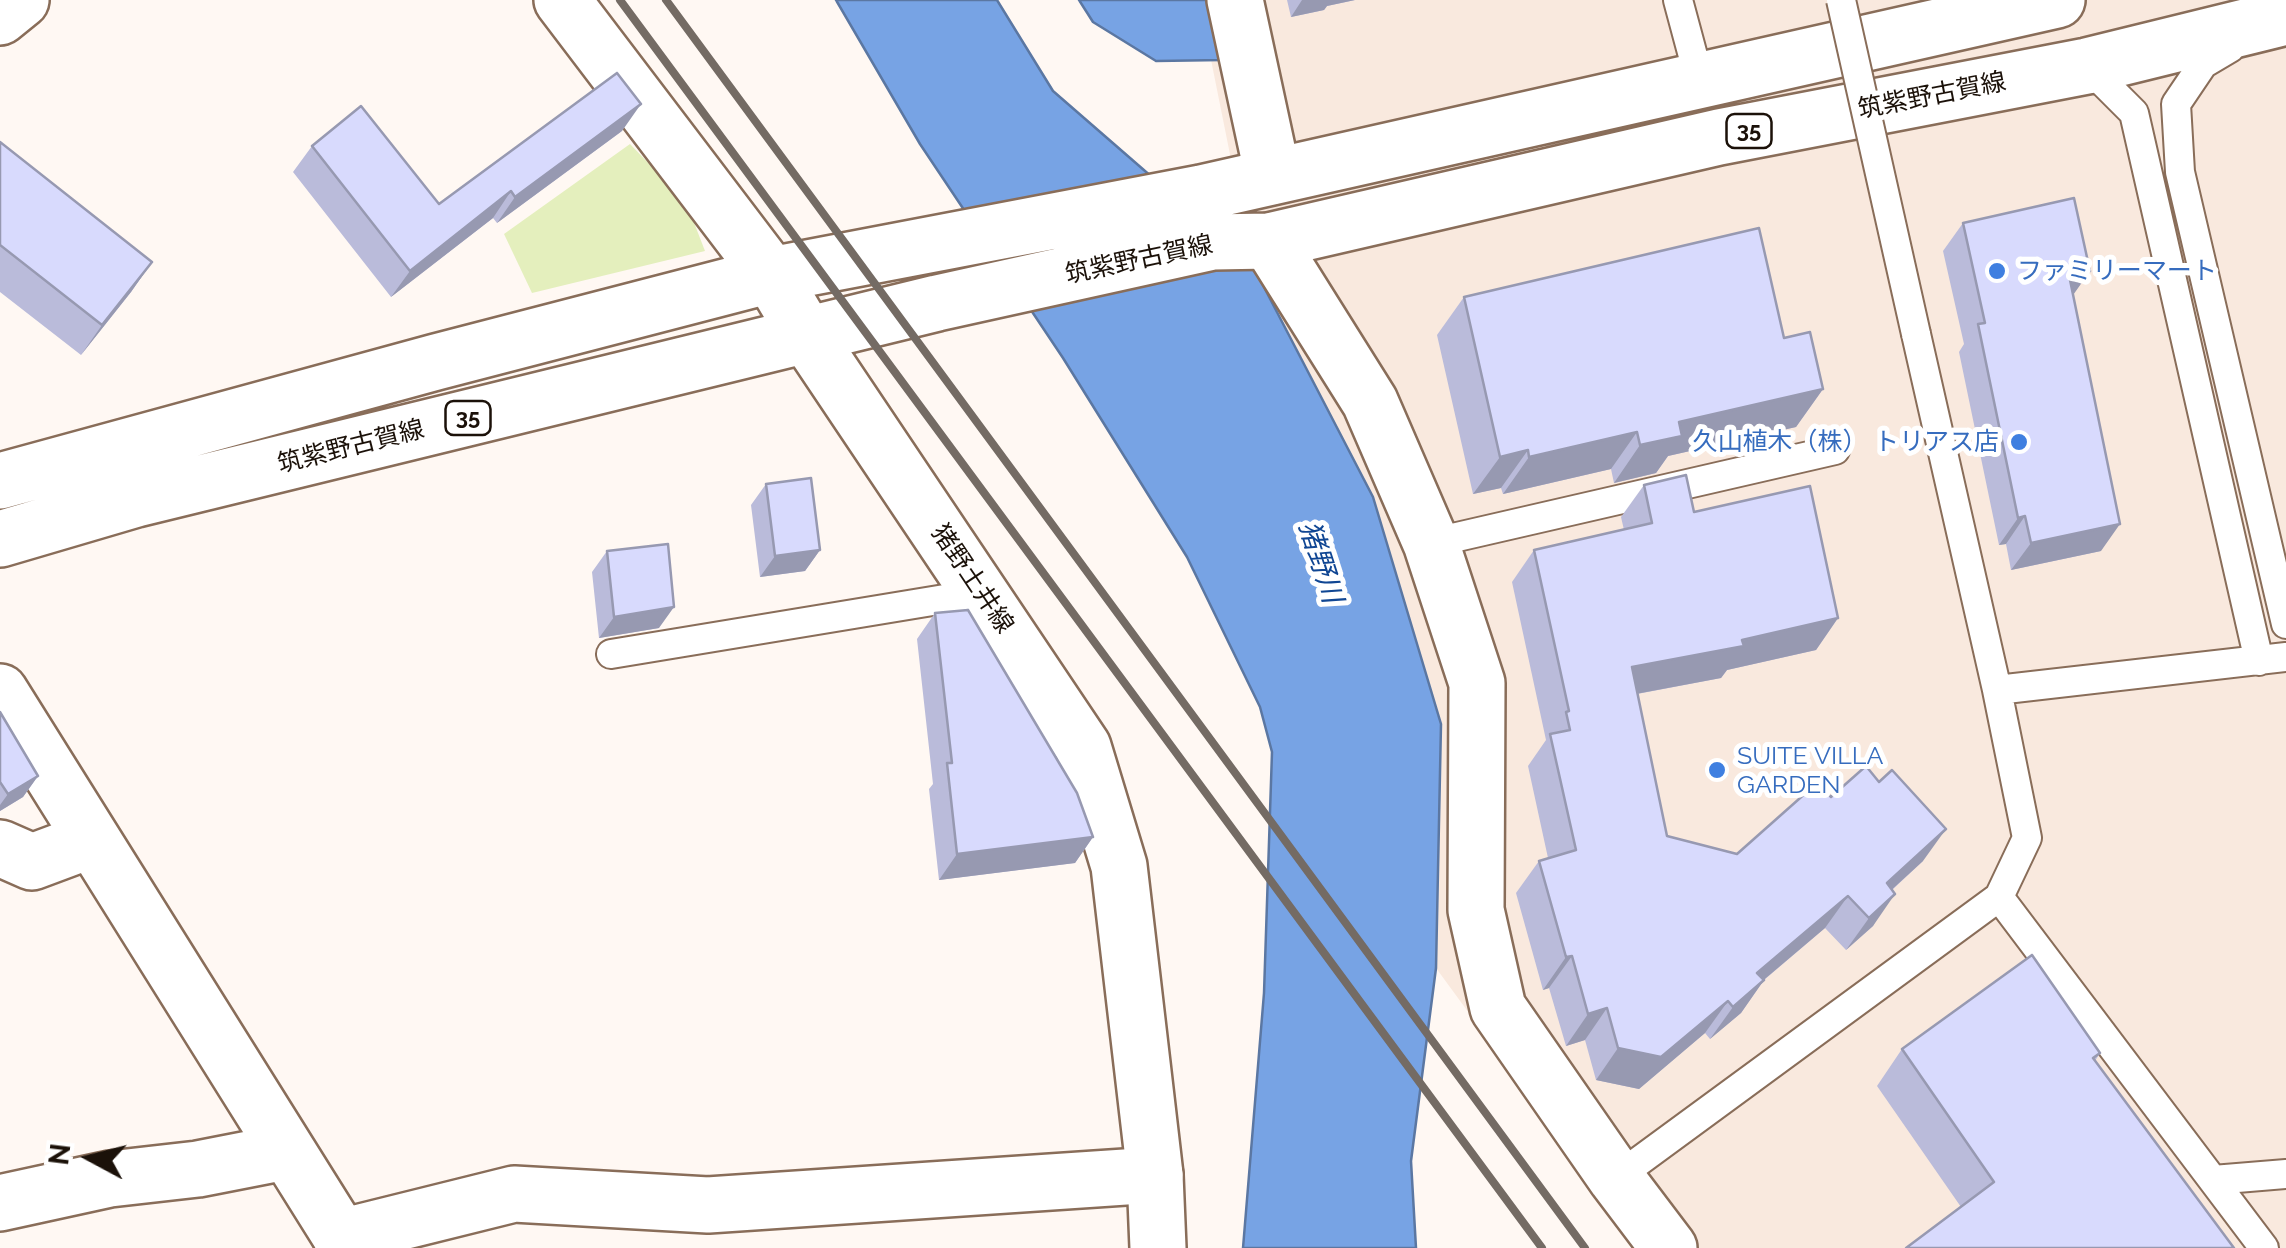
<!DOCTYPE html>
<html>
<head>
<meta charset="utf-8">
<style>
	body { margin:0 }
	#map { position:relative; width:2286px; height:1248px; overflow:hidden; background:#fff8f3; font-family:Raleway,sans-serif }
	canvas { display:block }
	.north { position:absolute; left:40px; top:1108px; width:100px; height:100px; -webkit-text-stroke:8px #fff; paint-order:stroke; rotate:277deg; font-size:28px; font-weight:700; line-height:40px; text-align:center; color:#1b1109 }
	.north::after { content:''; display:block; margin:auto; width:35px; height:45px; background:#1b1109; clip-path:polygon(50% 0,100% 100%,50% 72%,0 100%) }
</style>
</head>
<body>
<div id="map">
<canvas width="2286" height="1248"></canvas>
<div class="north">N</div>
</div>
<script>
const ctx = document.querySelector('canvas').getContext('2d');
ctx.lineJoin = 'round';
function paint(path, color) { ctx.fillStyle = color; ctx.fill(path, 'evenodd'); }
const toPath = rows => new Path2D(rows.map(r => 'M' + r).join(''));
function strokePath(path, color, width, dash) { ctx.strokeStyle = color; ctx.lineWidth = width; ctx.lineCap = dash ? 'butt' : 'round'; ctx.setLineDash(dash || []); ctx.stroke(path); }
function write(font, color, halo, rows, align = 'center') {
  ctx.font = font + ' Raleway,"Noto Sans JP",sans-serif'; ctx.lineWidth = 10; ctx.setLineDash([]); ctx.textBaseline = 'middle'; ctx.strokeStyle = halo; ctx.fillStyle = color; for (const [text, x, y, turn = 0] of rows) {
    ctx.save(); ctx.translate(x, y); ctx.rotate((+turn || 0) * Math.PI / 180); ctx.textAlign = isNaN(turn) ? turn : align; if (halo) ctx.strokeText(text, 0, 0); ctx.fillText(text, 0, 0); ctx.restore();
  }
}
paint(toPath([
	[1199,0,2286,0,2286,1248,1641,1248,1436,968,1441,724,1373,497,1252,264]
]), '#f9e9de');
paint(toPath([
	[630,144,686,202,705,251,532,293,504,234]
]), '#e4efbd');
const water = toPath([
	[836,0,997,0,1053,91,1252,264,1373,497,1441,724,1436,968,1411,1161,1416,1248,1243,1248,1264,993,1272,752,1260,707,1187,557,1063,358,920,144,836,0],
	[1079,0,1210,0,1223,60,1156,61,1093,22,1079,0]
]);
paint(water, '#77a3e4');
strokePath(water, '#5b77a2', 2.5);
const service = toPath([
	[1678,0,1700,82],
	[2230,48,2203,64,2176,104,2180,172,2286,624],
	[2087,66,2134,113,2259,661],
	[1431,543,1835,450],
	[611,654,981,593],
	[1997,690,2286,657],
	[1999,897,2264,1248],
	[1616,1178,1999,897,2027,838,1997,690,1916,334],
	[2213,1180,2286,1174]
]);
const minor = toPath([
	[1235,0,1273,176],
	[0,17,21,0],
	[1269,241,1370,402,1431,543,1477,683,1476,910,1498,1008,1616,1178,1669,1248],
	[0,848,32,862,91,840],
	[0,1203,110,1179,198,1169,285,1152],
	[341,1237,514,1194,708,1205,1155,1175]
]);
const tertiary = toPath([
	[0,692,348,1248]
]);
const secondary = toPath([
	[562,0,771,275,806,334,1083,747,1119,866,1155,1175,1158,1248]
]);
const primary = toPath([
	[0,481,436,362,771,275,1201,193,2057,0],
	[0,539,136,499,937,303,1213,242,1269,241,1719,137,2087,66,2286,17]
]);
strokePath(service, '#896d59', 32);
strokePath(minor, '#896d59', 60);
strokePath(tertiary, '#896d59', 60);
strokePath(secondary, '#896d59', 60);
strokePath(primary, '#896d59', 60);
strokePath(service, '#fff', 28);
strokePath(minor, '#fff', 55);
strokePath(tertiary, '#fff', 55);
strokePath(secondary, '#fff', 55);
strokePath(primary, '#fff', 55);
strokePath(toPath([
	[620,0,1542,1248],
	[666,0,1585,1248]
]), '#746b64', 8);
const serviceBridge = toPath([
	[1841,0,1916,334]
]);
strokePath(serviceBridge, '#896d59', 32, []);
strokePath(serviceBridge, '#fff', 28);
paint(toPath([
	[1287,0,1355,0,1327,6,1324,10,1291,17],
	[622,131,497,223,493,218,391,297,293,172,312,146,439,204],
	[0,142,152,262,131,292,81,355,0,292],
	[1963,223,2090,271,2073,294,2101,551,2011,570,2006,544,1999,545,1959,352,1964,344,1943,251],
	[1464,297,1784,338,1823,389,1796,427,1668,456,1656,473,1614,483,1611,469,1503,494,1501,488,1473,494,1437,335],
	[766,484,820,550,805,571,760,577,751,505],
	[1644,485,1694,512,1838,618,1816,650,1727,670,1721,678,1637,694,1667,836,1737,854,1831,797,1923,861,1892,890,1873,926,1846,950,1825,928,1764,980,1741,1013,1710,1039,1705,1033,1639,1089,1596,1080,1585,1040,1566,1046,1549,988,1543,990,1516,893,1539,861,1548,858,1528,766,1546,740,1512,582,1534,550,1624,530,1621,517],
	[607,551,659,628,599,638,592,572],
	[935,613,1093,837,1075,863,939,880,929,789,933,784,917,639],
	[0,712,38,776,23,797,0,811],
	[1902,1049,2100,1053,2095,1061,2234,1248,1961,1207,1877,1086]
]), '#babbda');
paint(toPath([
	[1302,0,1355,0,1327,6,1324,10,1291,17],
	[641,104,622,131,497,223,515,197],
	[511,191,493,218,391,297,410,271],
	[152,262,131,292,81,355,102,325],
	[2090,271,2071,298,2069,275],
	[1823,389,1796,427,1668,456,1656,473,1614,483,1640,445,1679,422],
	[1637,432,1611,469,1503,494,1529,457],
	[1528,450,1501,488,1473,494,1500,457],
	[2025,516,2006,544,1999,545,2018,518],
	[2120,524,2101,551,2011,570,2031,543],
	[820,550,805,571,760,577,775,556],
	[674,607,659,628,599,638,614,617],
	[1838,618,1816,650,1727,670,1721,678,1609,699,1632,667],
	[38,776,23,797,0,811,0,805,8,794],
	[1946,829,1923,861,1864,915,1887,883],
	[1093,837,1075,863,939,880,957,854],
	[1895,894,1873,926,1846,950,1869,918],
	[1848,896,1825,928,1734,1005,1757,973],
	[1572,956,1549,988,1543,990,1566,957],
	[1764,980,1741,1013,1710,1039,1733,1007],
	[1728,1001,1705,1033,1639,1089,1596,1080,1618,1048],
	[1607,1008,1585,1040,1566,1046,1588,1014]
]), '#9799b1');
const building = toPath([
	[617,73,641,104,515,197,511,191,410,271,312,146,361,106,439,204,617,73],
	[0,142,152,262,102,325,0,245,0,142],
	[2074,198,2090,271,2069,275,2120,524,2031,543,2025,516,2018,518,1978,324,1985,323,1963,223,2074,198],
	[1759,228,1784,338,1810,332,1823,389,1679,422,1682,436,1640,445,1637,432,1529,457,1528,450,1500,457,1464,297,1759,228],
	[1686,475,1694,512,1810,486,1838,618,1742,640,1744,646,1632,667,1667,836,1737,854,1817,783,1831,797,1866,766,1879,782,1892,770,1946,829,1887,883,1895,894,1869,918,1848,896,1757,973,1764,980,1733,1007,1728,1001,1661,1057,1618,1048,1607,1008,1588,1014,1572,956,1566,957,1539,861,1576,850,1550,734,1570,730,1566,712,1569,711,1534,550,1652,523,1644,485,1686,475],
	[811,478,820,550,775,556,766,484,811,478],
	[668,544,674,607,614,617,607,551,668,544],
	[968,610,1077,793,1093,837,957,854,947,763,952,763,935,613,968,610],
	[0,712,38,776,8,794,0,782,0,712],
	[2032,955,2100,1053,2093,1058,2234,1248,1906,1248,1994,1182,1902,1049,2032,955]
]);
paint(building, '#d8dafd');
strokePath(building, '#9799b1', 2.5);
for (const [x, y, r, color] of [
	[1997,271,10,"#3f7fe0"],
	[2019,442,10,"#3f7fe0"],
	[1717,770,10,"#3f7fe0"]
]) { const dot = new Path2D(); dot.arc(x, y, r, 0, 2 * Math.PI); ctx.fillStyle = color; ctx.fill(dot); strokePath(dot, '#fff', 4); }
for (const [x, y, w] of [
	[1749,131,45],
	[468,418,45]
]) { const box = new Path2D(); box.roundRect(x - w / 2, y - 17, w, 34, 8); ctx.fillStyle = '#fff'; ctx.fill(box); strokePath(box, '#1b1109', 2.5); }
write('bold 22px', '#1b1109', null, [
	["35",1749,131],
	["35",468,418]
]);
write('25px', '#1b1109', '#fff', [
	["筑紫野古賀線",1932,96,-11],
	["筑紫野古賀線",1139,260,-12],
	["筑紫野古賀線",351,447,-14],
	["猪野土井線",972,579,56]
]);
write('25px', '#366cbe', '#fff', [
	["ファミリーマート",2017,271],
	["久山植木（株） トリアス店",1999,442,"right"],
	["SUITE VILLA",1737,756],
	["GARDEN",1737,785]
], 'left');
write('italic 28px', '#104693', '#fff', [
	["猪野川",1320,562,72]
]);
</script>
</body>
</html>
